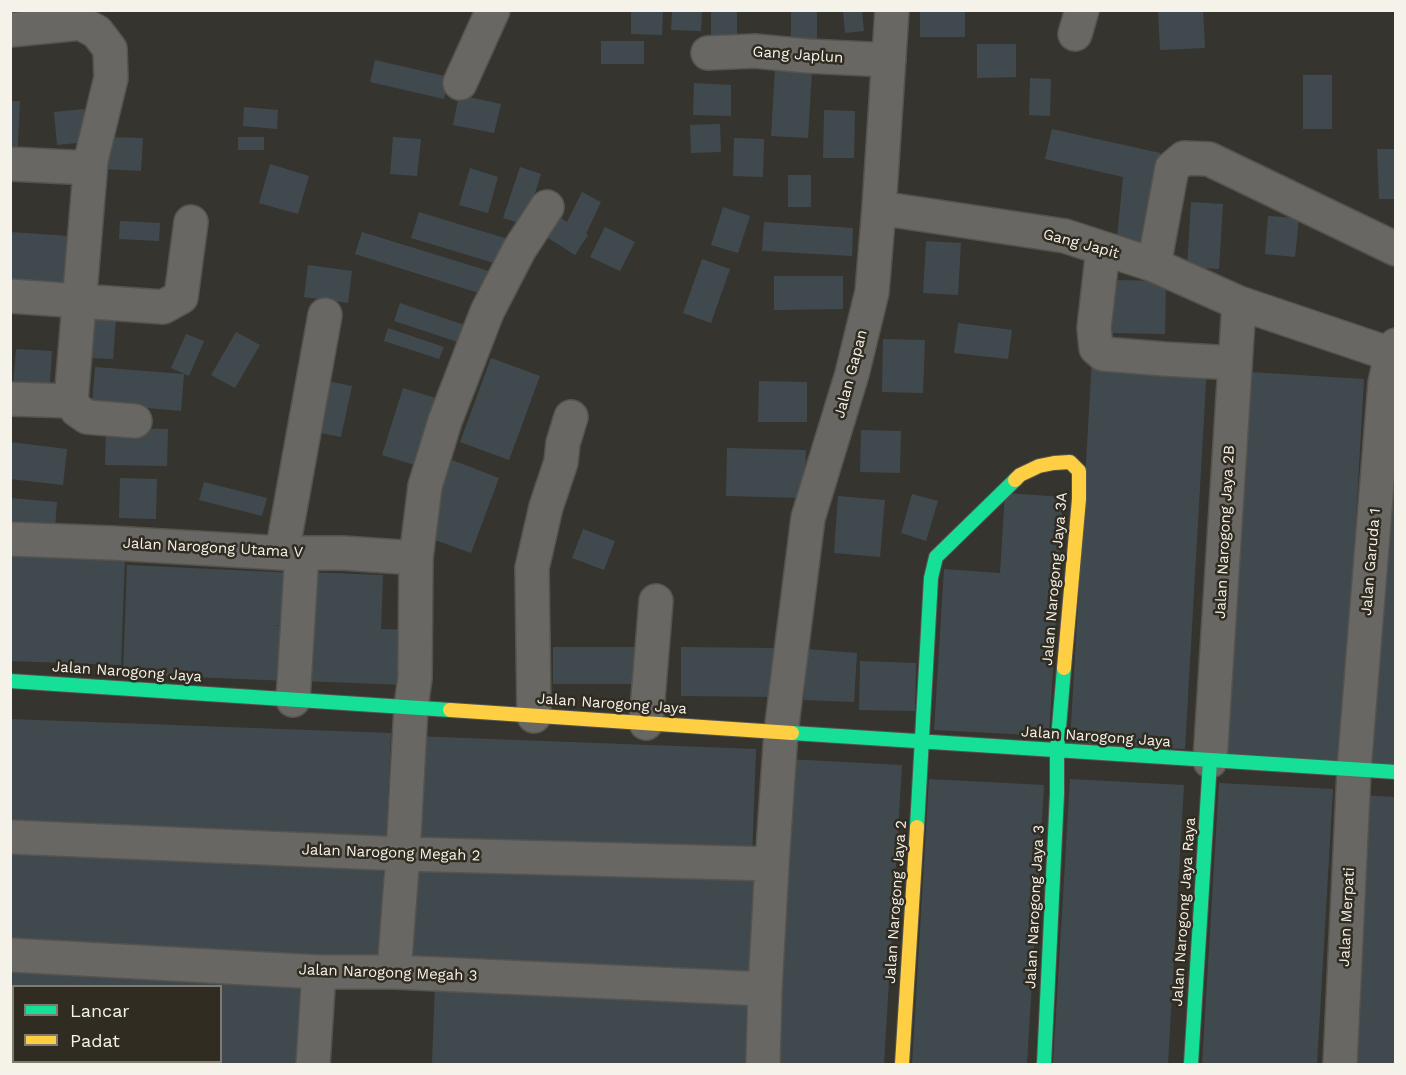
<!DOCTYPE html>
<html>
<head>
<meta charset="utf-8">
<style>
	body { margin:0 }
	#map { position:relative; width:1406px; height:1075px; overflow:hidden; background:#36342e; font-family:"Work Sans",sans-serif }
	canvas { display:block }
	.frame { position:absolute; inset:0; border:12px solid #f5f2ea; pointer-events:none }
	.legend { position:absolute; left:12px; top:985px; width:210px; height:78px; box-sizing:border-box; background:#302c21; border:2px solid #7f7b71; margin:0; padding:8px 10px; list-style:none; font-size:18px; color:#f5f2ea }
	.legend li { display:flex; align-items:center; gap:12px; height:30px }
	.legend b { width:30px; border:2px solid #7f7b71 }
</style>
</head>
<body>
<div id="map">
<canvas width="1406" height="1075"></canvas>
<div class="frame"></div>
<ul class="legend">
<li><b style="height:8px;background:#16e098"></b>Lancar</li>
<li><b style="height:8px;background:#ffcf43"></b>Padat</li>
</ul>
</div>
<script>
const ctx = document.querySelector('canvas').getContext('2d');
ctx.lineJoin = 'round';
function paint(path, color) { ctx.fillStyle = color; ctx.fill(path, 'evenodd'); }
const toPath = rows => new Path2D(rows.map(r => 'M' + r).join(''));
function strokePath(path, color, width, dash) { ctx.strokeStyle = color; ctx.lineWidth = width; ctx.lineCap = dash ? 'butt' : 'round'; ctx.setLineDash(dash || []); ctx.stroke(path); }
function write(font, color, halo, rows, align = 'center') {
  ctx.font = font + ' "Work Sans",sans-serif'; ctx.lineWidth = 5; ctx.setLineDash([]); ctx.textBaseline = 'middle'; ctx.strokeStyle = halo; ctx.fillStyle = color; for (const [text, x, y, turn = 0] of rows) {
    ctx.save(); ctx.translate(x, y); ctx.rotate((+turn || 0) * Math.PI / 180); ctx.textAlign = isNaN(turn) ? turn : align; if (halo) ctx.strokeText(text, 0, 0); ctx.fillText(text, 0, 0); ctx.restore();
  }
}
paint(toPath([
	[631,10,663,10,662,35,631,34],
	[672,10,702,10,701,31,671,30],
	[711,10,737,10,737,42,711,42],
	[791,10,817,10,817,45,791,45],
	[843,10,862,10,864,31,845,33],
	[920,10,965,10,965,37,920,37],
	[1158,10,1203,10,1205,48,1160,50],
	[601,41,644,41,644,64,601,64],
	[977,44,1016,44,1016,77,977,78],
	[375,60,449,77,444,99,370,82],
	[775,69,812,71,808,138,771,136],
	[1303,75,1332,75,1332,129,1303,129],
	[1030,78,1051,79,1050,116,1029,115],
	[694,83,731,85,731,116,693,115],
	[459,95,501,104,494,133,453,125],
	[10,101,20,101,17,162,10,161],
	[244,107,278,110,277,129,243,126],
	[84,109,87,142,57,145,54,112],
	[824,110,855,111,854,158,823,158],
	[720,124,721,152,691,153,690,125],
	[1052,129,1160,153,1158,185,1151,250,1116,247,1123,177,1045,159],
	[103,137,143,138,141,171,102,169],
	[238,137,264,137,264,150,238,150],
	[393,137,421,139,417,176,390,174],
	[734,138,764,139,763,177,733,176],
	[1377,149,1395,149,1395,199,1379,199],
	[270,164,309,176,298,214,259,203],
	[520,167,541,174,525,225,503,218],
	[470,168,498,177,488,213,459,205],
	[788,175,811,175,811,207,788,207],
	[582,192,601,202,586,234,588,235,575,255,545,236,558,216,567,222],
	[1191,202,1223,204,1219,269,1187,267],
	[723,207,750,216,738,253,711,245],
	[419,212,511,240,504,266,411,238],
	[1268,216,1299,218,1295,257,1265,254],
	[120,221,160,223,159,241,119,239],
	[764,222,853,228,852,256,762,251],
	[605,227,635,242,620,271,590,257],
	[10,232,69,236,66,286,10,283],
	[362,232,492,272,485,295,355,254],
	[926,241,961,243,958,295,923,293],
	[702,259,730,269,711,323,683,313],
	[308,265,352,271,348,303,304,297],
	[774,276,843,276,843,309,774,310],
	[1113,280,1166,281,1165,334,1112,333],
	[400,303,473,328,467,345,394,321],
	[91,317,116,319,113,359,89,358],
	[958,323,1012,330,1008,359,954,353],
	[388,328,444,347,439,359,384,341],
	[236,332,260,345,235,388,211,375],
	[186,334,204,341,189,376,171,368],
	[883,339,925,340,923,393,882,392],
	[16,349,52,351,49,399,12,396],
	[491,358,540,376,509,460,460,442],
	[1092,358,1207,365,1185,749,1070,743],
	[95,367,184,374,181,411,92,403],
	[1249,372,1364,379,1342,763,1227,756],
	[322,380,352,386,341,437,311,431],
	[759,381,807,382,807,422,758,422],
	[1395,382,1395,768,1367,766],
	[403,388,439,399,418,466,382,455],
	[106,428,168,429,167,466,105,465],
	[861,430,901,431,900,473,860,472],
	[10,442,67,449,63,485,10,479],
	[727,448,806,450,804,498,726,496],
	[452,460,499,478,471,553,424,536],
	[120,478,157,479,156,519,119,518],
	[204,482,267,498,262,516,199,500],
	[1005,493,1063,497,1049,736,934,730,944,569,1000,573],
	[912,494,938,501,926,541,901,533],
	[838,496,885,500,880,557,834,553],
	[10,498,57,502,55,529,10,526],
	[583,529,615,541,604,570,572,558],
	[10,552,125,556,121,665,10,661],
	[127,565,296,573,293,625,273,625,292,627,288,681,123,674],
	[304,572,383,575,381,629,411,630,408,685,300,681],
	[553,647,647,647,647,684,553,684],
	[681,647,775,648,775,697,681,696],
	[806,649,857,653,854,702,804,700],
	[860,661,916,663,915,711,859,710],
	[10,719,391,733,386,842,10,828],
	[412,736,756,749,752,859,408,846],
	[787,759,902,765,884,1064,769,1064],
	[929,779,1044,785,1027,1064,912,1064],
	[1070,779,1184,785,1168,1064,1053,1064],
	[1219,783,1333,789,1317,1064,1202,1064],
	[1361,795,1395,797,1395,1064,1345,1064],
	[10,841,384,855,380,964,10,950],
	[412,859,756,872,752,981,408,968],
	[10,961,312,973,308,1064,10,1064],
	[14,986,220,986,220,1062,14,1062],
	[435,984,750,996,747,1064,432,1064]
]), '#404a4e');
const street = toPath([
	[10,30,81,23,97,32,110,49,111,78,91,160,71,401,77,410,87,417,135,421],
	[1075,34,1082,10],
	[708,53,755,51,807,56,889,60],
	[460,83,493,10],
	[10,164,90,168],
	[879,208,1065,236,1154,265,1239,303,1396,356],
	[1103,249,1094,328,1096,348,1103,354,1164,359,1235,363],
	[1154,265,1172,168,1184,158,1209,159,1396,249],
	[10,296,163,307,181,297,191,222],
	[10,399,71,401],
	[10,539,112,543,282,553,343,553,416,558],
	[282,553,325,315],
	[293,700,302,553],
	[534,716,532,568,546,507,561,462,563,443,571,417],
	[646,723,656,601],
	[1210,761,1239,303],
	[10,837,403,854,772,864],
	[10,955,319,972,394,972,765,989],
	[394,972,403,854,411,707,415,678,416,558,425,486,445,421,487,312,519,250,547,207],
	[313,1064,319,972],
	[763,1064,765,989,772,864,781,732,808,518,852,374,872,292,879,208,892,10],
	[1340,1064,1354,770,1385,383,1391,355,1396,345]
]);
const fast = toPath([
	[10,681,450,710],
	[792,733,1396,772],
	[917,827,931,578,936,557,1015,480],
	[1044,1064,1057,794,1057,751,1064,668],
	[1191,1064,1210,761]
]);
const slow = toPath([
	[1015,480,1020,475,1039,466,1054,463,1070,462,1079,471,1079,499,1064,668],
	[450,710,792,733],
	[902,1064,917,827]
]);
strokePath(street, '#55534e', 36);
strokePath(fast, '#55534e', 16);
strokePath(slow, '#55534e', 16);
strokePath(street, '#696763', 33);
strokePath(fast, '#16e098', 14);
strokePath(slow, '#ffcf43', 14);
write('15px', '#f5f2ea', '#302c21', [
	["Gang Japlun",798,55,4],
	["Gang Japit",1081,244,15],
	["Jalan Gapan",851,374,-75],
	["Jalan Narogong Jaya 2B",1225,532,-87],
	["Jalan Narogong Utama V",213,548,3],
	["Jalan Garuda 1",1371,562,-85],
	["Jalan Narogong Jaya 3A",1055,579,-85],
	["Jalan Narogong Jaya",127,672,4],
	["Jalan Narogong Jaya",612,704,4],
	["Jalan Narogong Jaya",1096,737,4],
	["Jalan Narogong Megah 2",391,853,2],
	["Jalan Narogong Jaya 2",896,902,-86],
	["Jalan Narogong Jaya 3",1035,907,-87],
	["Jalan Narogong Jaya Raya",1184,912,-86],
	["Jalan Merpati",1347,917,-87],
	["Jalan Narogong Megah 3",388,973,2]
]);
</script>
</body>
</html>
